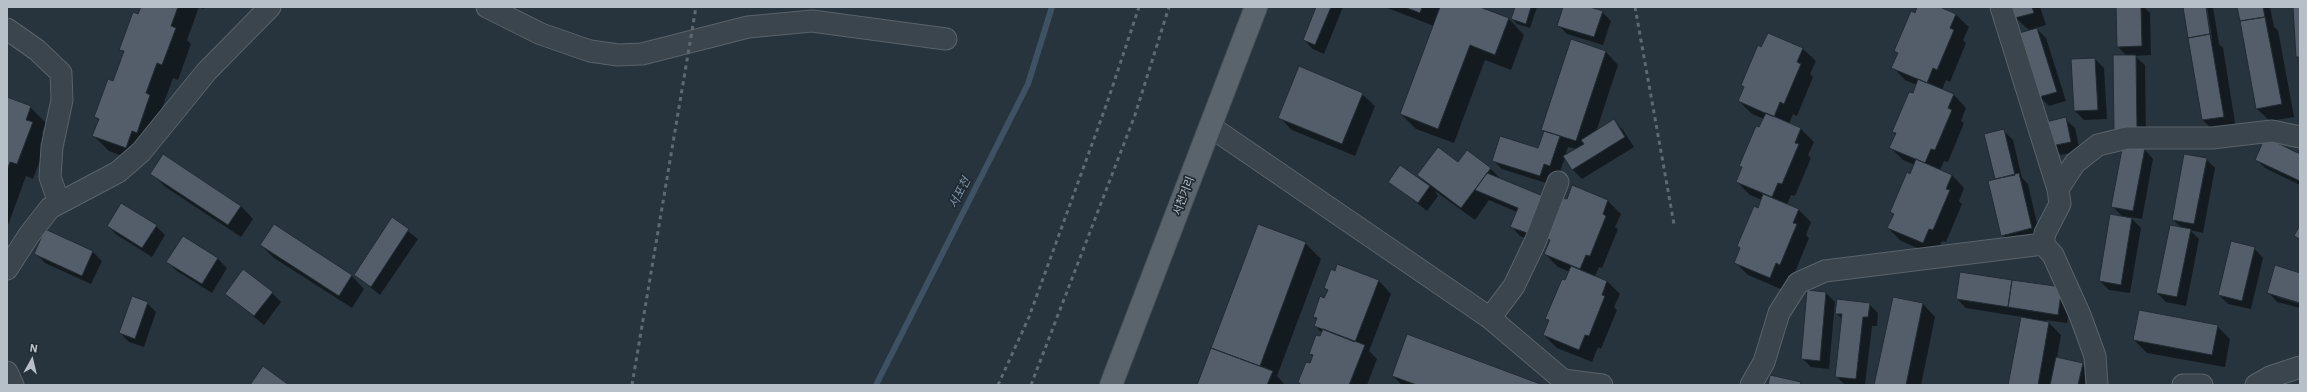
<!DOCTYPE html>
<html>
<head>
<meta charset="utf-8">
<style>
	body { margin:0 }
	#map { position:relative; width:2307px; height:392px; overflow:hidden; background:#27333d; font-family:"IBM Plex Sans",sans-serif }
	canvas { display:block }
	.frame { position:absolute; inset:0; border:8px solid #b7c0c8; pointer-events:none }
	.north { position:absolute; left:12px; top:340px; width:40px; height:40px; -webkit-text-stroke:3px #202a32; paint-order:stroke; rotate:8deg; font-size:11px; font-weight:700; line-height:16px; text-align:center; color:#b7c0c8 }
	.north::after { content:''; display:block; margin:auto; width:14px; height:18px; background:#b7c0c8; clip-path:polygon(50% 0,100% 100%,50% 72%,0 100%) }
</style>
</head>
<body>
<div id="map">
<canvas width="2307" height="392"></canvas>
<div class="frame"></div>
<div class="north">N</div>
</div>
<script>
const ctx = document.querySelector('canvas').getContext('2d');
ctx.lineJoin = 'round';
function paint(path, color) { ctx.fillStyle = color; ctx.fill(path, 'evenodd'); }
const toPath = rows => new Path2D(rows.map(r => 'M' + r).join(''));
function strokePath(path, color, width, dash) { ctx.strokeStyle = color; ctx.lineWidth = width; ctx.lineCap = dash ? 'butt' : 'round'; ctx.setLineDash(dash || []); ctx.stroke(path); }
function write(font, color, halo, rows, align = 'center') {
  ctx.font = font + ' "IBM Plex Sans","Noto Sans KR",sans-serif'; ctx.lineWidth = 3.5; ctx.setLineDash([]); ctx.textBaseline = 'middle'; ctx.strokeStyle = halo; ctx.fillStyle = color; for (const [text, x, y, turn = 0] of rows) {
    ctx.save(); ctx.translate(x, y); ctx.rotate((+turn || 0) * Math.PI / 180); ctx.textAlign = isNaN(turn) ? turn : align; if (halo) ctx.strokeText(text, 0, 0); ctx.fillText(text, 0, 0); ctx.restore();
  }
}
paint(toPath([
	[142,7,205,7,204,9,199,7,187,40,191,44,178,80,173,78,162,108,165,111,141,163,109,151,94,136,99,121,95,117,114,82,124,53,121,49],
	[1317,7,1343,7,1324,54,1313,49,1304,40],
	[1385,7,1477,7,1509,19,1524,35,1511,70,1485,60,1454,143,1416,129,1401,114,1434,26],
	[1516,7,1537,7,1530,28,1517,24,1512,19],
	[1564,7,1586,7,1602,12,1611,21,1603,45,1567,34,1558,25],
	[1918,7,1938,7,1956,15,1969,27,1963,40,1966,43,1950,82,1946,80,1942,90,1954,95,1966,108,1961,121,1964,123,1948,162,1944,161,1940,170,1952,175,1964,188,1959,201,1962,204,1946,242,1942,241,1936,256,1901,241,1888,228,1894,215,1891,212,1915,165,1903,160,1891,148,1896,135,1893,132,1917,85,1905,80,1893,67,1898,54,1895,51],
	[2013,7,2040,7,2046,25,2036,28,2046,38,2066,101,2049,106,2040,97,2030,31,2016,18],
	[2117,7,2144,7,2150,13,2151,55,2135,56,2145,65,2146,139,2124,139,2115,130,2127,56,2118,47],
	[2184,7,2205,7,2210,39,2212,39,2207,7,2213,7,2219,44,2223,48,2236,129,2215,133,2203,120],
	[2238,7,2270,7,2274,27,2278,30,2294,117,2270,121,2257,109],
	[1768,34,1803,49,1816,61,1810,74,1813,77,1797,116,1793,114,1789,124,1801,129,1814,142,1808,155,1811,158,1795,196,1791,195,1787,205,1799,210,1811,222,1806,235,1809,238,1793,277,1789,275,1783,290,1748,275,1735,262,1762,200,1750,195,1737,182,1743,169,1740,166,1764,119,1752,114,1739,101,1745,88,1742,85],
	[1606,52,1618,65,1596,132,1614,121,1623,130,1634,147,1582,179,1573,170,1565,157,1559,175,1553,173,1549,184,1502,169,1493,160,1539,149,1544,132,1542,130],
	[1568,147,1577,149,1565,156],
	[2095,59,2104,68,2107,119,2084,120,2075,111],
	[1362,94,1375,106,1355,156,1292,130,1279,117],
	[7,99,30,107,46,123,42,133,48,139,33,179,26,176,7,228],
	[2065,119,2075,128,2080,151,2061,155,2052,146],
	[2004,131,2013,140,2022,178,2028,184,2040,237,2011,244,2002,235,1996,180,1985,135],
	[2144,149,2153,159,2142,219,2130,217,2141,228,2130,293,2109,290,2100,281,2123,217,2112,206],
	[1467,151,1491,169,1502,180,1542,197,1536,242,1520,236,1511,226,1517,212,1489,200,1475,220,1435,191,1438,196,1427,211,1390,181,1426,184,1418,175,1458,163],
	[164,155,241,206,253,219,241,237,164,186,152,173],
	[2300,155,2300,185,2265,168,2256,159],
	[2206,159,2215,168,2203,233,2190,230,2199,239,2186,306,2166,302,2157,293,2182,228,2173,220],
	[1573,187,1608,201,1621,214,1615,227,1618,229,1602,268,1599,267,1595,276,1607,281,1620,294,1614,307,1617,310,1601,349,1598,347,1592,362,1557,348,1544,335,1550,322,1546,318,1570,272,1558,267,1545,254,1551,241,1548,238],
	[392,219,418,239,380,295,355,275],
	[108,226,156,226,165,235,152,257,117,235],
	[274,226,352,276,364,289,352,308,274,258,261,245],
	[1258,226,1305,243,1321,259,1277,376,1285,385,1198,385],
	[183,238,218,259,227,268,212,293,177,271,167,262],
	[2254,248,2263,258,2251,309,2228,304,2219,295],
	[93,252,102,261,91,284,45,263,36,253],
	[1961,273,2071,297,2067,323,2046,320,2061,335,2057,358,2082,364,2095,377,2093,385,2009,385,2022,317,1966,308,1957,299],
	[2300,274,2300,302,2277,295,2277,297,2300,304,2300,308,2277,302,2268,292],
	[1379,281,1391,294,1369,351,1377,359,1367,385,1302,385,1313,357,1310,353,1322,333,1315,326,1317,320,1314,317,1328,291,1325,288],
	[272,293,281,302,264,325,226,294],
	[1826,293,1835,302,1829,369,1811,367,1802,358],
	[147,303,156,312,144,347,129,342,120,333],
	[1869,304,1878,313,1877,326,1872,326,1865,385,1845,385,1836,376,1843,320,1836,313],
	[1923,304,1935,317,1921,385,1875,385],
	[2217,326,2230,339,2225,367,2147,353,2134,340],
	[1393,376,1542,385,1402,385]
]), '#0007');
strokePath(toPath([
	[876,385,1028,84,1052,7]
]), '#3f5264', 6);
const building = toPath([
	[141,7,178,7,171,26,176,28,162,65,157,63,146,93,150,95,137,133,132,131,126,148,92,136,99,119,94,117,108,79,113,81,124,51,119,50,133,12,138,14,141,7],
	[1316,7,1331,7,1315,45,1303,40,1316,7],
	[1404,7,1422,7,1420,13,1404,7],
	[1440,7,1480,7,1509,18,1495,55,1470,45,1438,129,1400,114,1440,7],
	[1515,7,1531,7,1526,24,1511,19,1515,7],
	[1563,7,1590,7,1603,11,1594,37,1557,26,1563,7],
	[1917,7,1940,7,1956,14,1950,28,1954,30,1937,70,1933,68,1927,83,1891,68,1898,53,1894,51,1911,11,1915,13,1917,7],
	[2012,7,2032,7,2034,13,2015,18,2012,7],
	[2116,7,2141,7,2142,46,2117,47,2116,7],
	[2183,7,2206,7,2210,34,2188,38,2183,7],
	[2237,7,2263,7,2265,17,2240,21,2237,7],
	[2293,7,2300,7,2300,57,2296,57,2293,7],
	[2265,17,2282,104,2256,109,2240,21,2265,17],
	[2037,28,2057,92,2039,97,2019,33,2037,28],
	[1768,33,1803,48,1797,62,1801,64,1784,104,1780,102,1774,117,1738,101,1744,87,1741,85,1758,45,1761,47,1768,33],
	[2210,34,2224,117,2202,120,2188,38,2210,34],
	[1571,39,1606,51,1576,141,1541,130,1571,39],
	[2113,55,2136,55,2137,130,2114,130,2113,55],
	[2095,58,2098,110,2074,111,2071,59,2095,58],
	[1299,66,1363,93,1342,144,1278,118,1299,66],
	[1918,79,1954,94,1948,108,1952,110,1935,150,1931,149,1925,163,1889,148,1896,133,1892,132,1909,92,1913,93,1918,79],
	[7,97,31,106,26,120,33,122,17,164,10,162,7,171,7,97],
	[1766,113,1801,128,1795,143,1799,144,1782,184,1778,183,1772,197,1736,182,1742,167,1739,166,1756,126,1759,127,1766,113],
	[2066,117,2071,142,2051,146,2046,122,2066,117],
	[1614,119,1625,137,1572,170,1563,156,1584,144,1581,140,1614,119],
	[2004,129,2015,175,1995,179,1984,134,2004,129],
	[1544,131,1560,136,1550,166,1544,164,1540,176,1492,161,1500,136,1538,148,1544,131],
	[2265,137,2300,154,2300,181,2255,160,2265,137],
	[2123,144,2145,148,2133,211,2111,207,2123,144],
	[1438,147,1458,162,1467,150,1491,168,1461,208,1417,175,1438,147],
	[163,154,241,206,228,225,150,174,163,154],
	[2184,154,2207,158,2194,224,2172,220,2184,154],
	[1916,159,1952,175,1946,189,1950,190,1933,230,1929,229,1923,243,1887,228,1894,214,1890,212,1907,172,1910,174,1916,159],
	[1400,165,1430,186,1418,203,1388,182,1400,165],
	[1487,173,1543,196,1527,233,1510,227,1518,208,1475,190,1487,173],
	[2019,173,2032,228,2001,236,1988,181,2019,173],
	[1572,185,1608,200,1603,214,1606,216,1590,256,1586,255,1580,269,1544,254,1550,240,1546,238,1563,198,1567,199,1572,185],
	[1763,194,1799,209,1793,223,1797,224,1780,265,1776,263,1770,278,1734,263,1740,248,1737,246,1754,206,1758,208,1763,194],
	[121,203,157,225,142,248,107,226,121,203],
	[2110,214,2132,218,2121,285,2099,281,2110,214],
	[392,217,409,229,371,287,354,275,392,217],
	[274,224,352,275,339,296,260,245,274,224],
	[1258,224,1306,242,1260,366,1211,348,1258,224],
	[2170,225,2191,229,2177,297,2156,293,2170,225],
	[2300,225,2300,239,2294,236,2300,225],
	[45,229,93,251,82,276,34,254,45,229],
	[183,236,218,258,202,284,166,262,183,236],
	[2231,241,2255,247,2242,301,2218,295,2231,241],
	[1337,264,1379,280,1355,342,1314,326,1317,318,1313,317,1320,296,1324,298,1328,290,1324,288,1331,269,1335,271,1337,264],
	[2275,265,2300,273,2300,303,2267,293,2275,265],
	[1571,266,1607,281,1602,295,1605,296,1589,336,1585,335,1579,350,1543,335,1549,320,1545,319,1562,279,1565,280,1571,266],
	[243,269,273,292,254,316,225,294,243,269],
	[1960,272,2012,280,2008,307,1956,299,1960,272],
	[2012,280,2062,287,2058,315,2008,307,2012,280],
	[1807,290,1826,292,1820,361,1801,359,1807,290],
	[132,296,148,302,135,339,119,333,132,296],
	[1893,297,1923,303,1906,385,1874,385,1893,297],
	[1837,299,1870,303,1868,317,1863,317,1856,379,1835,377,1842,314,1835,314,1837,299],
	[2139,310,2218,325,2212,355,2133,340,2139,310],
	[2021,317,2049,322,2038,385,2008,385,2021,317],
	[1323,329,1365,345,1349,385,1302,385,1298,382,1306,362,1310,363,1313,355,1309,354,1316,335,1320,336,1323,329],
	[1407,334,1543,385,1417,385,1392,376,1407,334],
	[1211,348,1273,371,1267,385,1197,385,1211,348],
	[2056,357,2083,363,2078,385,2050,385,2056,357],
	[263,366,289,385,250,385,263,366],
	[1770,375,1801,382,1800,385,1768,385,1770,375]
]);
paint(building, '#535e6a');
strokePath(building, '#222c34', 1);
const minor = toPath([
	[487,7,541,34,590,51,618,55,642,54,748,27,812,21,946,39],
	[2001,7,2058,189],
	[7,29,37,50,61,73,62,100,52,147,50,177,59,203],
	[1211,127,1490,318,1563,380,1602,385],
	[2043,244,2045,233,2060,204,2058,189,2075,163,2098,145,2127,138,2212,138,2272,131,2300,137],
	[7,269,29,235,50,208,118,172,141,152,207,71,270,7],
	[1490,318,1514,286,1535,242,1558,182],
	[7,372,13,385],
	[1751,385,1764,362,1779,313,1798,283,1825,271,2043,244,2053,255,2080,315,2095,356,2097,385],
	[2183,385,2202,385],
	[2256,385,2270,377,2300,367]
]);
const major = toPath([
	[1111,385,1256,7]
]);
strokePath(minor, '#59636b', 23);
strokePath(major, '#444e56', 24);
strokePath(minor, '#3b454d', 21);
strokePath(major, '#59646d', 22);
strokePath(toPath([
	[1635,7,1674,224],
	[632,385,696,7],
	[998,385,1029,317,1107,103,1139,7],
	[1031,385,1135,115,1169,7]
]), '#5e6974', 3, [4, 4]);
write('11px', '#b7c0c8', '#202a32', [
	["서천거리",1184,196,-69]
]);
write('italic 12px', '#7b93a8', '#202a32', [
	["서포천",960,193,-63]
]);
</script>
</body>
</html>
